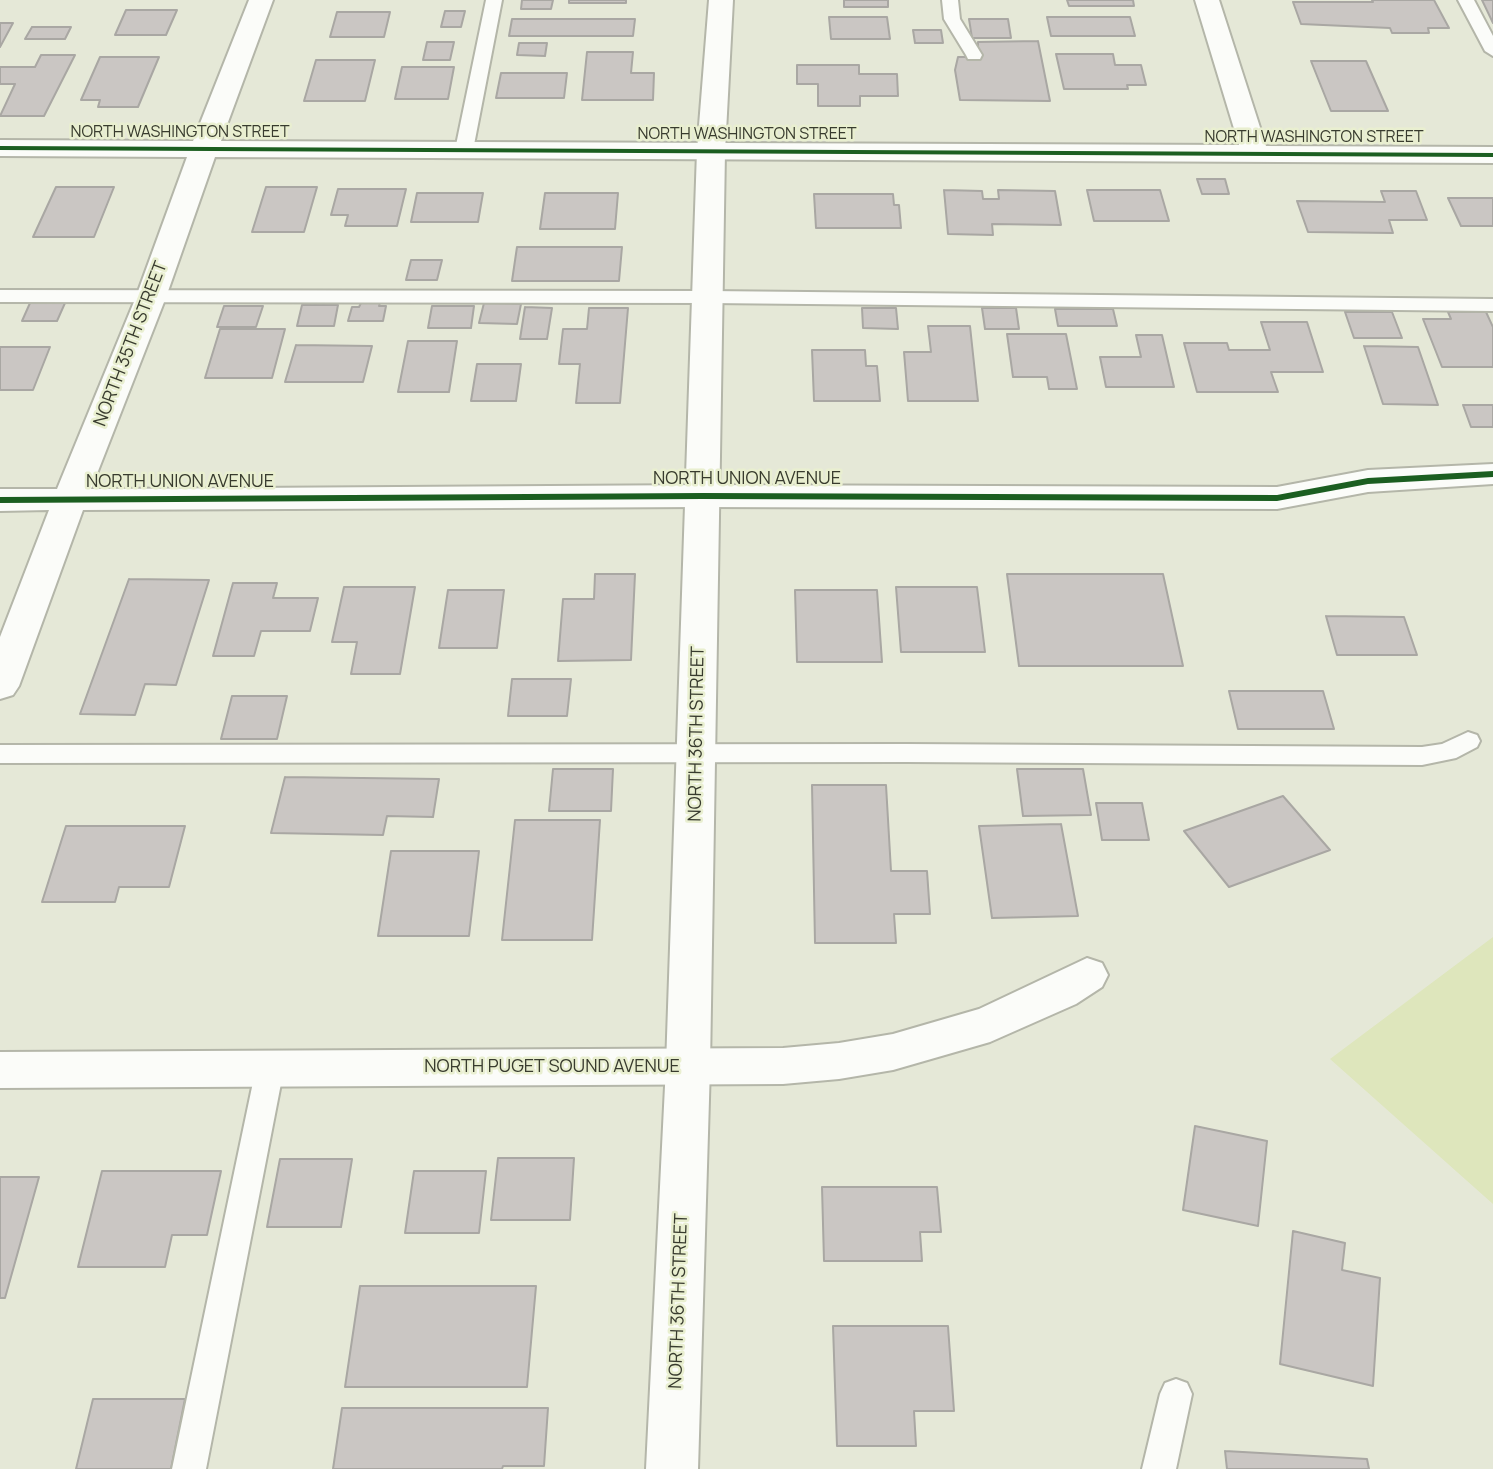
<!DOCTYPE html>
<html>
<head>
<meta charset="utf-8">
<style>
	body { margin:0 }
	canvas { display:block; background:#e5e8d7 }
</style>
</head>
<body>
<canvas width="1493" height="1469"></canvas>
<script>
const ctx = document.querySelector('canvas').getContext('2d');
ctx.lineJoin = 'round';
function paint(path, color) { ctx.fillStyle = color; ctx.fill(path, 'evenodd'); }
const toPath = rows => new Path2D(rows.map(r => 'M' + r).join(''));
function strokePath(path, color, width, dash) { ctx.strokeStyle = color; ctx.lineWidth = width; ctx.lineCap = dash ? 'butt' : 'round'; ctx.setLineDash(dash || []); ctx.stroke(path); }
function write(font, color, halo, rows, align = 'center') {
  ctx.font = font + ' Manrope,sans-serif'; ctx.lineWidth = 5; ctx.setLineDash([]); ctx.textBaseline = 'middle'; ctx.strokeStyle = halo; ctx.fillStyle = color; for (const [text, x, y, turn = 0] of rows) {
    ctx.save(); ctx.translate(x, y); ctx.rotate((+turn || 0) * Math.PI / 180); ctx.textAlign = isNaN(turn) ? turn : align; if (halo) ctx.strokeText(text, 0, 0); ctx.fillText(text, 0, 0); ctx.restore();
  }
}
paint(toPath([
	[1493,937,1493,1204,1330,1059]
]), '#dee6bc');
const building = toPath([
	[522,0,553,0,551,9,521,9,522,0],
	[569,0,626,0,626,3,569,3,569,0],
	[844,0,888,0,888,7,844,7,844,0],
	[1067,0,1133,0,1134,6,1069,6,1067,0],
	[1372,0,1434,0,1449,28,1428,28,1429,33,1392,33,1390,28,1301,24,1293,2,1373,2,1372,0],
	[1482,0,1493,0,1493,23,1482,0],
	[126,10,177,10,166,35,115,35,126,10],
	[445,11,465,11,461,27,441,27,445,11],
	[337,12,390,12,384,37,330,37,337,12],
	[829,17,887,17,890,39,831,39,829,17],
	[1047,17,1130,17,1135,36,1051,36,1047,17],
	[512,19,635,19,633,36,509,36,512,19],
	[969,19,1008,19,1011,38,972,38,969,19],
	[0,23,13,23,0,47,0,23],
	[32,27,71,27,65,39,25,39,32,27],
	[913,30,941,30,943,43,915,43,913,30],
	[1038,41,1050,101,960,100,955,70,958,57,978,57,978,42,1038,41],
	[427,42,454,42,450,60,423,60,427,42],
	[519,43,547,43,545,56,517,55,519,43],
	[587,52,633,52,631,73,654,73,653,100,582,100,587,52],
	[1056,54,1113,54,1115,65,1141,65,1146,85,1127,85,1128,89,1064,89,1056,54],
	[41,55,75,55,44,116,0,116,15,84,0,84,0,67,35,67,41,55],
	[100,57,159,57,138,107,98,107,100,100,81,100,100,57],
	[316,60,375,60,365,101,304,101,316,60],
	[1311,61,1366,61,1388,111,1331,111,1311,61],
	[797,65,859,65,859,74,897,74,898,96,860,96,860,106,818,106,818,84,797,84,797,65],
	[402,67,454,67,448,99,395,99,402,67],
	[501,73,567,73,564,98,496,98,501,73],
	[1197,179,1225,179,1229,194,1202,194,1197,179],
	[56,187,114,187,94,237,33,237,56,187],
	[266,187,317,187,304,232,252,232,266,187],
	[338,189,406,189,397,226,345,226,348,215,331,215,338,189],
	[944,190,982,191,983,199,999,199,998,190,1055,191,1061,225,992,224,993,235,948,234,944,190],
	[1087,190,1160,190,1169,221,1094,221,1087,190],
	[1381,191,1416,191,1427,220,1389,220,1393,233,1308,232,1297,201,1385,202,1381,191],
	[417,193,483,193,478,222,411,222,417,193],
	[545,193,618,193,615,229,540,229,545,193],
	[814,194,893,194,894,205,899,205,901,228,816,228,814,194],
	[1448,198,1493,198,1493,226,1461,226,1448,198],
	[517,247,622,247,619,281,512,281,517,247],
	[411,260,442,260,437,280,406,280,411,260],
	[30,303,65,303,57,321,22,321,30,303],
	[361,303,380,303,379,306,386,306,383,321,348,321,352,307,359,307,361,303],
	[484,303,521,304,517,324,479,323,484,303],
	[302,305,338,305,334,326,297,326,302,305],
	[224,306,263,306,256,327,217,327,224,306],
	[432,306,474,306,471,328,428,328,432,306],
	[525,307,552,308,547,339,520,339,525,307],
	[589,308,628,308,620,403,576,403,580,364,559,364,563,329,587,329,589,308],
	[862,308,896,308,898,329,863,328,862,308],
	[982,308,1016,308,1019,329,985,329,982,308],
	[1055,309,1113,309,1117,326,1058,326,1055,309],
	[1345,312,1392,312,1402,338,1354,338,1345,312],
	[1448,312,1486,312,1493,327,1493,367,1442,367,1423,319,1451,319,1448,312],
	[1261,322,1307,322,1323,372,1271,372,1278,392,1197,392,1184,343,1227,343,1229,350,1270,350,1261,322],
	[928,326,970,326,978,401,908,401,904,352,931,352,928,326],
	[220,329,285,329,272,378,205,378,220,329],
	[1007,334,1066,334,1077,389,1049,389,1047,377,1013,377,1007,334],
	[1136,335,1162,335,1174,387,1106,387,1100,357,1141,357,1136,335],
	[408,341,457,341,449,392,398,392,408,341],
	[296,345,372,346,363,382,285,382,296,345],
	[1364,346,1418,347,1438,405,1383,404,1364,346],
	[0,347,50,347,33,390,0,390,0,347],
	[812,350,865,350,866,366,877,366,880,401,814,401,812,350],
	[477,364,521,364,516,401,471,401,477,364],
	[1463,405,1493,405,1493,427,1471,427,1463,405],
	[595,574,635,574,631,660,558,661,563,599,594,599,595,574],
	[1007,574,1163,574,1183,666,1019,666,1007,574],
	[129,579,209,580,176,685,145,684,135,715,80,714,129,579],
	[233,583,277,583,273,598,318,598,310,631,261,631,254,656,213,656,233,583],
	[344,587,415,587,400,674,351,674,357,642,332,642,344,587],
	[896,587,977,587,985,652,901,652,896,587],
	[448,590,504,590,497,648,439,648,448,590],
	[795,590,877,590,882,662,797,662,795,590],
	[1326,616,1404,617,1417,655,1337,655,1326,616],
	[512,679,571,679,567,716,508,716,512,679],
	[1229,691,1323,691,1334,729,1238,729,1229,691],
	[232,696,287,696,277,739,221,739,232,696],
	[553,769,613,769,611,811,549,811,553,769],
	[1017,769,1083,769,1091,815,1023,816,1017,769],
	[285,777,439,779,433,817,387,816,383,835,271,833,285,777],
	[812,785,886,785,891,871,927,871,930,914,894,914,896,943,815,943,812,785],
	[1283,796,1330,850,1229,887,1184,831,1283,796],
	[1096,803,1142,803,1149,840,1102,840,1096,803],
	[515,820,600,820,592,940,502,940,515,820],
	[1061,824,1078,916,992,918,979,826,1061,824],
	[66,826,185,826,169,887,119,887,115,902,42,902,66,826],
	[391,851,479,851,469,936,378,936,391,851],
	[1195,1126,1267,1141,1258,1226,1183,1210,1195,1126],
	[498,1158,574,1158,570,1220,491,1220,498,1158],
	[280,1159,352,1159,341,1227,267,1227,280,1159],
	[102,1171,221,1171,207,1235,172,1235,165,1267,78,1267,102,1171],
	[414,1171,486,1171,479,1233,405,1233,414,1171],
	[0,1177,39,1177,5,1298,0,1298,0,1177],
	[822,1187,937,1187,941,1232,920,1232,922,1261,824,1261,822,1187],
	[1293,1231,1345,1243,1342,1270,1380,1278,1373,1386,1280,1364,1293,1231],
	[360,1286,536,1286,527,1387,345,1387,360,1286],
	[833,1326,948,1326,954,1411,914,1411,916,1446,837,1446,833,1326],
	[93,1399,185,1399,171,1469,76,1469,93,1399],
	[342,1408,548,1408,544,1466,503,1466,502,1469,333,1469,342,1408],
	[1225,1451,1367,1459,1369,1469,1227,1469,1225,1451]
]);
paint(building, '#cac6c3');
strokePath(building, '#a9a7a3', 2);
const service = toPath([
	[486,0,502,0,473,150,464,155,455,150,486,0],
	[942,0,958,0,960,19,982,55,980,59,968,59,966,55,944,19,942,0],
	[1458,0,1474,0,1493,36,1493,56,1485,51,1458,0],
	[0,290,709,291,1493,299,1493,311,709,303,0,302,0,290],
	[1468,732,1477,735,1480,741,1477,747,1456,758,1422,765,906,762,0,763,0,745,906,744,1422,747,1442,744,1468,732],
	[270,1056,280,1060,284,1068,206,1469,172,1469,256,1068,260,1060,270,1056],
	[1176,1379,1187,1383,1192,1394,1176,1469,1142,1469,1160,1394,1165,1383,1176,1379]
]);
const minor = toPath([
	[249,0,273,0,221,141,1239,145,1195,0,1219,0,1266,146,1493,147,1493,163,215,157,166,297,91,489,703,485,1277,487,1368,470,1493,464,1493,484,1368,492,1277,509,703,507,83,510,19,686,13,695,0,699,0,637,49,510,0,511,0,489,57,489,136,297,187,157,0,156,0,140,193,141,249,0],
	[1087,958,1102,963,1108,975,1102,987,1076,1004,990,1042,893,1070,839,1079,783,1084,0,1088,0,1052,783,1048,839,1043,893,1034,979,1009,1087,958]
]);
const tertiary = toPath([
	[709,0,733,0,725,151,710,1066,698,1469,646,1469,666,1066,697,151,709,0]
]);
strokePath(service, '#b4b6a9', 4);
strokePath(minor, '#b4b6a9', 4);
strokePath(tertiary, '#b4b6a9', 4);
paint(service, '#fbfcf9');
paint(minor, '#fbfcf9');
paint(tertiary, '#fbfcf9');
paint(toPath([
	[0,146,1493,153,1493,157,0,150,0,146],
	[1493,471,1493,477,1368,484,1277,501,703,499,0,503,0,497,703,493,1277,495,1368,478,1493,471]
]), '#1b5e20');
write('16px', '#383b2e', '#e9efd0', [
	["NORTH WASHINGTON STREET",180,133],
	["NORTH WASHINGTON STREET",747,135],
	["NORTH WASHINGTON STREET",1314,138]
]);
write('18px', '#383b2e', '#e9efd0', [
	["NORTH 35TH STREET",131,344,-69],
	["NORTH UNION AVENUE",747,479],
	["NORTH UNION AVENUE",180,482],
	["NORTH 36TH STREET",697,734,-89],
	["NORTH PUGET SOUND AVENUE",552,1067],
	["NORTH 36TH STREET",679,1301,-88]
]);
</script>
</body>
</html>
